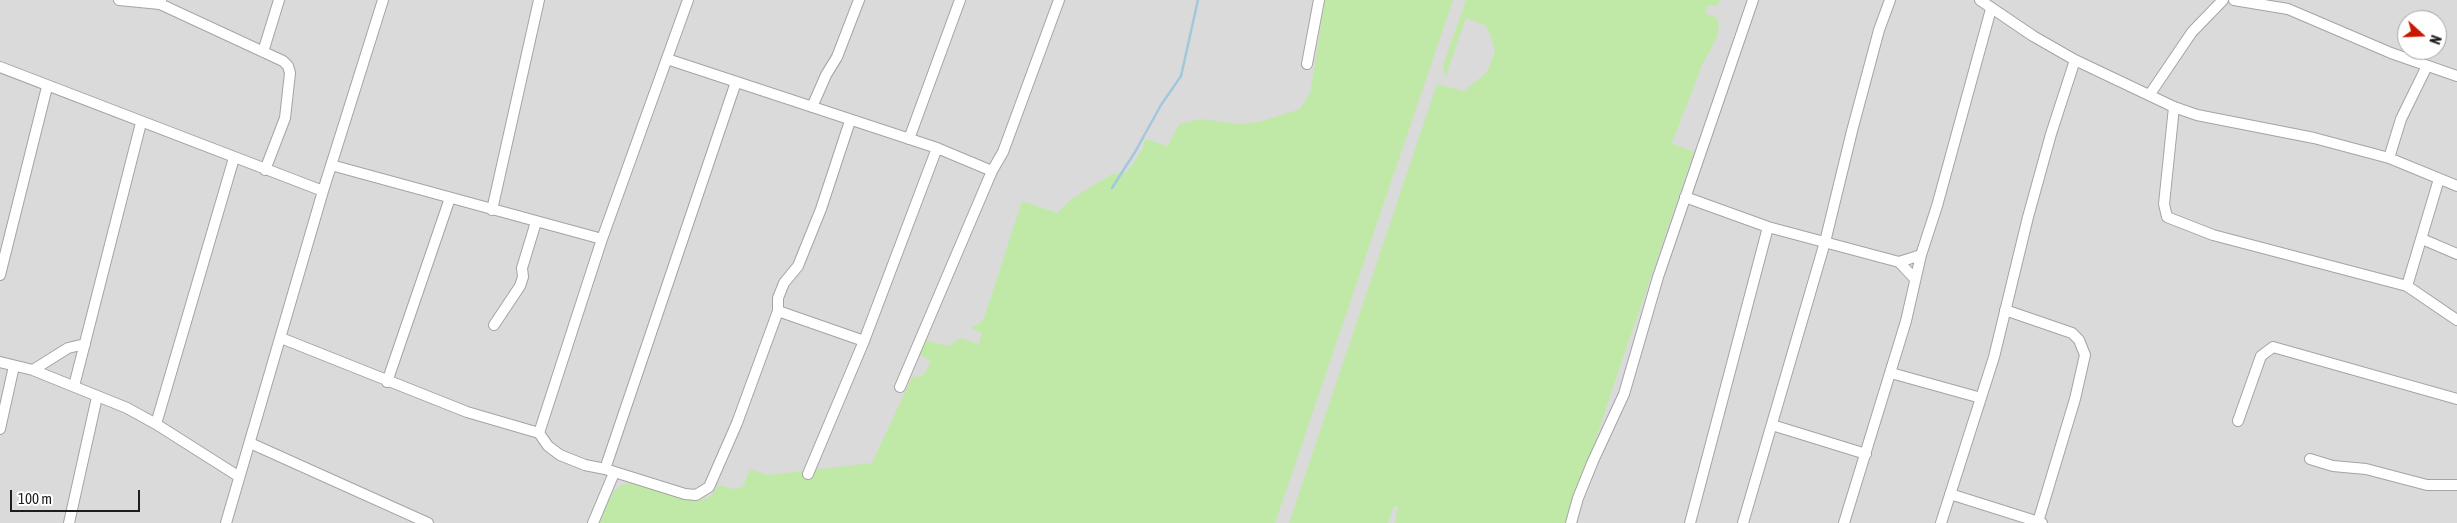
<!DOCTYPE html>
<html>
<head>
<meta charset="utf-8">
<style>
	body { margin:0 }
	#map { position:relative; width:2457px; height:523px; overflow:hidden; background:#eeece2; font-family:"Asap Condensed",sans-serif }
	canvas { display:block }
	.north { position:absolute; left:2397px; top:10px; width:50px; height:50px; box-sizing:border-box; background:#fff; border:1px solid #a5a5a5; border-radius:50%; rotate:110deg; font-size:14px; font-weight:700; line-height:20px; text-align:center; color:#1d1d1d }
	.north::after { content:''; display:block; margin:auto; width:18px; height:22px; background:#c91800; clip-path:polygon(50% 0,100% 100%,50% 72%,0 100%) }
	.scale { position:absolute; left:10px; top:490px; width:130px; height:22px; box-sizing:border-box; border:2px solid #1d1d1d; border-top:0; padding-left:6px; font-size:15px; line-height:18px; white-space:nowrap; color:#1d1d1d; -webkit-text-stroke:4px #fff; paint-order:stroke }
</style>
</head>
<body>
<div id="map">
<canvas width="2457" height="523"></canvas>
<div class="north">N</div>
<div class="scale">100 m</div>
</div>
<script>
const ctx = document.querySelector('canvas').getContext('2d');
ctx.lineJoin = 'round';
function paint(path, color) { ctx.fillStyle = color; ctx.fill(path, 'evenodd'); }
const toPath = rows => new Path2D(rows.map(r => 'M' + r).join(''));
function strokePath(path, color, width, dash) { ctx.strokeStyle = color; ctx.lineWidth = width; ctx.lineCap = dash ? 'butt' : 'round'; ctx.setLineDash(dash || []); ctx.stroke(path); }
paint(toPath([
	[0,0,2457,0,2457,523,0,523],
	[2407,20,2437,20,2437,50,2407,50]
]), '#dbdada');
paint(toPath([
	[1325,0,1453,0,1275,523,599,523,611,494,620,486,630,482,700,499,709,498,719,485,734,489,743,487,750,469,767,475,872,463,912,377,922,376,925,373,931,361,919,354,925,340,948,346,961,338,979,344,982,333,971,328,979,324,984,318,1022,201,1057,213,1073,198,1112,174,1127,172,1142,150,1145,139,1168,146,1179,124,1201,119,1240,124,1259,122,1300,109,1310,93],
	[1466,0,1720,0,1717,6,1708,5,1706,14,1716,17,1719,25,1717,37,1702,65,1672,143,1694,152,1622,360,1568,523,1395,523,1398,507,1394,506,1388,523,1289,523,1437,84,1464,91,1487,72,1495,52,1490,34,1485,25,1466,18,1446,75,1444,74,1443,65]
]), '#c0e9a7');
strokePath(toPath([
	[1112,188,1135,152,1161,105,1181,76,1198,0]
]), '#a2c8dc', 2.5);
const minor = toPath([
	[119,0,160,4],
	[161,0,160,4,283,61,288,66,290,73,285,118,265,170],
	[688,0,602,239,539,433,548,446,560,455,585,465,605,469,685,494,696,495,709,487,737,423,778,311,778,298,784,283,798,266,821,209,850,121],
	[1980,0,2033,36,2075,60,2174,107,2197,115,2314,138,2389,158,2457,186],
	[2234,0,2288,9,2391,53,2457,76],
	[263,52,279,0],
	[667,59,937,148,992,171],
	[1307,64,1319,0],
	[0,67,323,191],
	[2150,94,2192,32,2223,0],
	[812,107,826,75,837,57,859,0],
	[2174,107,2164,204,2167,217,2213,235,2407,286,2457,320],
	[909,139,960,0],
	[2389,158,2401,119,2427,66],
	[331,165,602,239],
	[1685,197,1768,227,1899,262,1915,279],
	[492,210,539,0],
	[2422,239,2457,254],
	[1899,262,1921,255],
	[0,275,47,87],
	[2407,286,2439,179],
	[2005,310,2072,333,2079,340,2085,355,2075,399,2038,522],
	[778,311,864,341],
	[494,325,520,286,523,277,522,268,536,222],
	[281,338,467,412,539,433],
	[0,362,33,370,127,408,156,424,238,476],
	[33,370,68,348,85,344],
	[1891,373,1981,398],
	[387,382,450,198],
	[74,386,141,123],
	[900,387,992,171,1003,152,1059,0],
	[2238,421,2261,356,2273,347,2457,399],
	[156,424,234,158],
	[1772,425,1866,454],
	[0,429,14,366],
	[250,443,428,523],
	[2310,459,2333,466,2366,469,2427,485,2457,485],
	[605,469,736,82],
	[808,474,864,341,937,148],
	[1950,494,2042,523],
	[69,523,97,397],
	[226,523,323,191,383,0],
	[593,523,614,473],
	[1571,523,1578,498,1593,461,1624,394,1658,277,1753,0],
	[1690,523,1768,227],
	[1743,523,1825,242,1852,131,1879,30,1890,0],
	[1844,523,1906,321,1921,255,1937,206,1991,9],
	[1941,523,1994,357,2028,217,2051,134,2075,60]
]);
strokePath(minor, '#a4a4a4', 12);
strokePath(minor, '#fff', 10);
</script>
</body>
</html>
